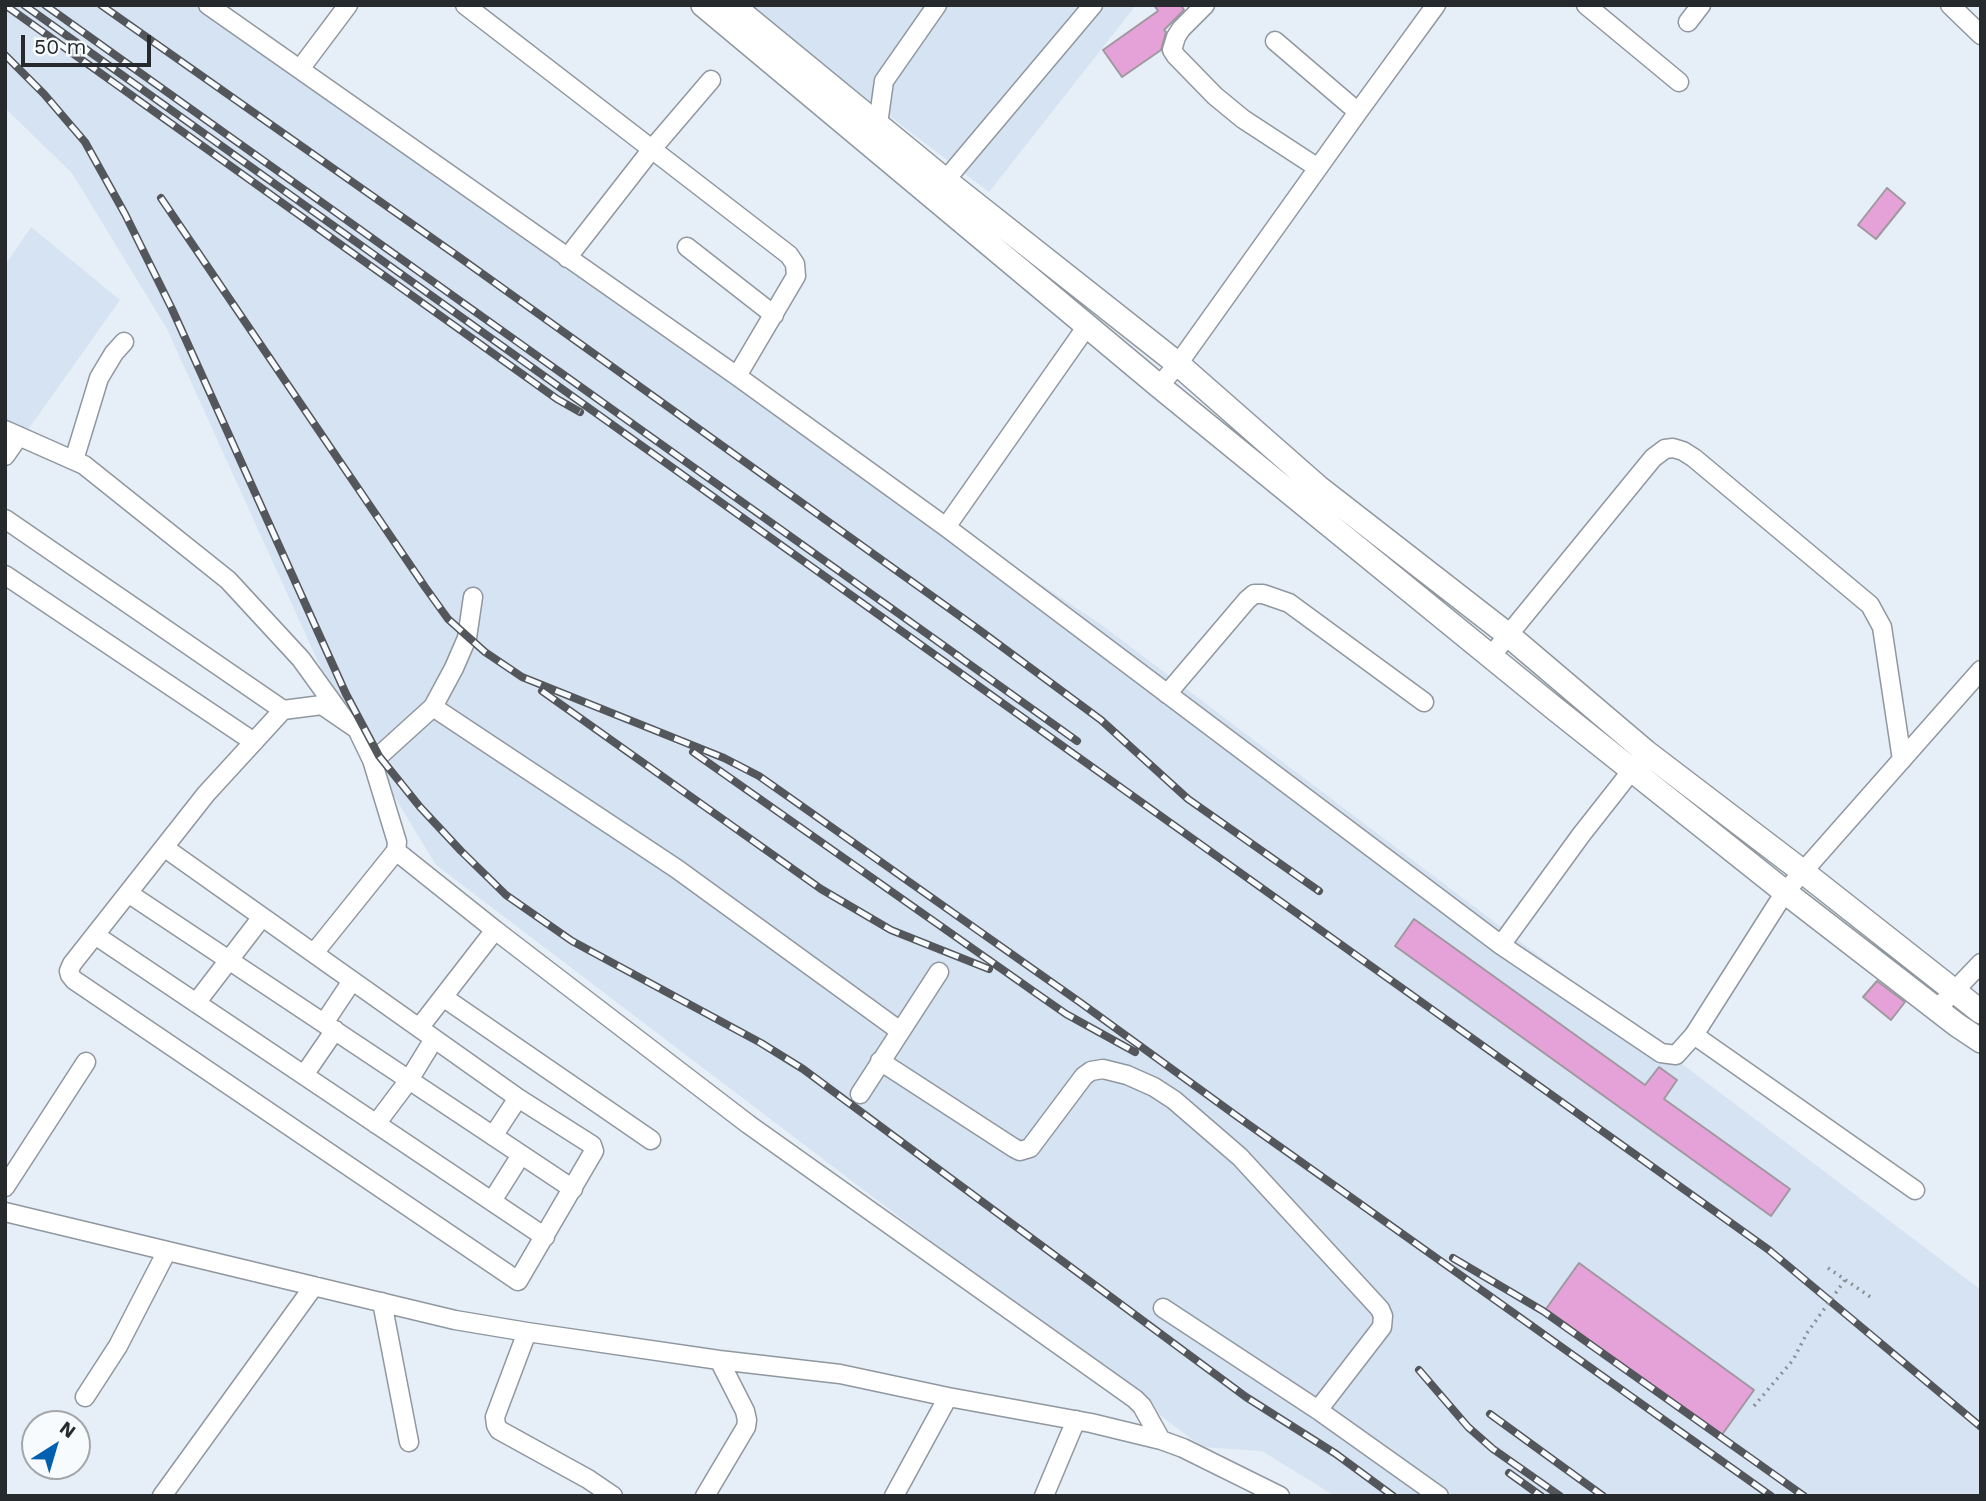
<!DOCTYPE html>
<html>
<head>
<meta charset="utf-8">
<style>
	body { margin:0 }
	#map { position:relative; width:1986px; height:1501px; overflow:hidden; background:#e6eef7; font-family:"Work Sans",sans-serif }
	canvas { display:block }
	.frame { position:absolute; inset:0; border:7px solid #272a2d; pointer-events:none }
	.north { position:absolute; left:21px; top:1410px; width:70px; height:70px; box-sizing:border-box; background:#f8fbfe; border:2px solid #a4a7aa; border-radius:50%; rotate:37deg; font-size:19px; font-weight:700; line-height:28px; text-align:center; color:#272a2d }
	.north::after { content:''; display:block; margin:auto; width:24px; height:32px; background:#0161ae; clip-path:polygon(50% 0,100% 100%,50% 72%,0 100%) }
	.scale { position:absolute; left:21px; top:35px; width:130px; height:32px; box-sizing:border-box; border:4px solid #272a2d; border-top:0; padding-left:9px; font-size:21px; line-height:24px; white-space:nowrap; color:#272a2d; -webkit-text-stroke:5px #f8fbfe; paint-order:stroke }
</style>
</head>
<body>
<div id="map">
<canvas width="1986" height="1501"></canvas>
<div class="frame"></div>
<div class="north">N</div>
<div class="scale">50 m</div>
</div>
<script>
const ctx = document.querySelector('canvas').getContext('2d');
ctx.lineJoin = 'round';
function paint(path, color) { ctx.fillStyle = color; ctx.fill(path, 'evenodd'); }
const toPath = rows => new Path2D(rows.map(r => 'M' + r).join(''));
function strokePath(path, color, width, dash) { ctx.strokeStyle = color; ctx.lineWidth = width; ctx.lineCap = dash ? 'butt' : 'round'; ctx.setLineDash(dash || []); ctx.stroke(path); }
paint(toPath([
	[5,5,199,5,570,267,1103,626,1981,1290,1981,1496,1335,1496,1262,1451,1202,1447,436,865,335,699,167,329,72,173,5,108],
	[744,5,1136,5,989,192],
	[31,227,120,300,5,462,5,265]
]), '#d6e3f2');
const building = toPath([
	[1154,5,1181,5,1184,10,1164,30,1166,32,1161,50,1122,77,1103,50,1158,11,1154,5],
	[1887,188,1905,203,1876,239,1858,225,1887,188],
	[1414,919,1645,1085,1659,1067,1677,1080,1664,1099,1790,1189,1771,1216,1395,946,1414,919],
	[1877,981,1905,1002,1891,1020,1863,997,1877,981],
	[1579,1263,1754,1390,1721,1436,1546,1309,1579,1263]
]);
paint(building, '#e5a2d9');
strokePath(building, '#a1989f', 2);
const minor = toPath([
	[208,5,737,376,946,527,1501,945,1661,1053,1676,1055,1694,1035,1785,892,1981,670],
	[465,5,789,255,795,264,796,276,737,376],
	[1205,5,1181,29,1176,37,1172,50,1176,56,1215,96,1243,119,1318,168],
	[1586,5,1679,82],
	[1950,5,1981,35],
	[1688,22,1701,5],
	[1275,41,1358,112],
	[300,69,348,5],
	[873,134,878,124,884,81,937,5],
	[938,189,1093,5],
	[687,247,774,315],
	[567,258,652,149,711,80],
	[1159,386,1178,364,1358,112,1436,5],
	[5,430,84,465,228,580,301,659,345,720],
	[5,456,19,436],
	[74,460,99,378,114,353,124,342],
	[5,519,283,710,206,794,72,964,69,971,70,975,74,980,518,1281,594,1151,592,1145,518,1098,165,848],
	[946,527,1087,326],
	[5,575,254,742],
	[1491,656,1653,458,1665,449,1673,448,1683,451,1694,458,1870,605,1882,627,1902,760],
	[1167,694,1247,600,1254,594,1263,594,1289,603,1424,702],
	[433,707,677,869,900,1031],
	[283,710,322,705,357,729,372,760,397,842,396,851,314,953],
	[372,760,379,756,433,707,454,668,467,638,473,597],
	[396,851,495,930,419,1028],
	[128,893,573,1189],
	[495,930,748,1124,1135,1399,1142,1406,1161,1440],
	[95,935,545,1237],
	[1501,945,1581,835,1640,760],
	[443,997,651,1140],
	[196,1003,262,917],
	[1937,1009,1981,963],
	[324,1023,352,981],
	[1694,1035,1915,1190],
	[880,1061,1014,1148,1020,1151,1030,1148,1084,1076,1091,1071,1103,1069,1127,1075,1154,1087,1174,1100,1240,1157,1380,1309,1383,1316,1382,1327,1318,1410],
	[304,1075,335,1030],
	[860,1094,939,972],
	[376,1124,409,1080,434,1039],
	[493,1136,518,1098],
	[5,1187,86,1062],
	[492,1201,521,1155],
	[5,1212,455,1320,527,1332,719,1360,840,1374,948,1397,1091,1423,1161,1440,1183,1448,1280,1496],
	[382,1302,409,1442],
	[1163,1308,1318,1410,1439,1496],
	[527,1332,495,1417,496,1425,499,1430,588,1479,613,1496],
	[85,1397,118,1346,167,1251],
	[162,1496,314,1286],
	[705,1496,746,1427,747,1420,745,1411,719,1360],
	[894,1496,948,1397],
	[1044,1496,1076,1420]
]);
const major = toPath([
	[703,5,1159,386,1554,708,1785,892,1957,1025,1981,1041],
	[732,5,945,180,1178,364,1318,487,1507,634,1646,752,1802,871,1981,1012]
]);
strokePath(minor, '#90979f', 21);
strokePath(major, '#90979f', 26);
strokePath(toPath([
	[1828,1268,1872,1298],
	[1754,1406,1793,1360,1807,1333]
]), '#8b9197', 3.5, [2, 5]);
strokePath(minor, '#fff', 18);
strokePath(major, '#fff', 23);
const rail = toPath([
	[5,5,557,399,580,412],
	[24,5,1769,1250,1981,1427],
	[45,5,961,658],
	[101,5,459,257,978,629,1101,720,1188,799,1319,891],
	[5,55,44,94,85,142,125,214,172,309,346,694,379,756,420,807,461,851,506,895,572,941,761,1043,803,1069,1246,1397,1336,1454,1393,1496],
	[161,198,425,587,448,619,485,652,522,677,724,758,759,776,1081,1003,1238,1117,1771,1496],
	[955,654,1077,741],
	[542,691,821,889,891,930,989,969],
	[693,752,1033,991,1066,1014,1135,1052],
	[1453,1258,1543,1311,1804,1496],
	[1419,1370,1468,1427,1493,1449,1560,1496],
	[1490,1414,1603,1496],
	[1509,1473,1541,1496]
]);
strokePath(rail, '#53575b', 8);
strokePath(rail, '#f8fbfe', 5, [16]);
strokePath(toPath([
	[1807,1333,1845,1280]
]), '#8b9197', 3.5, [2, 5]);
</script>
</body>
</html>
